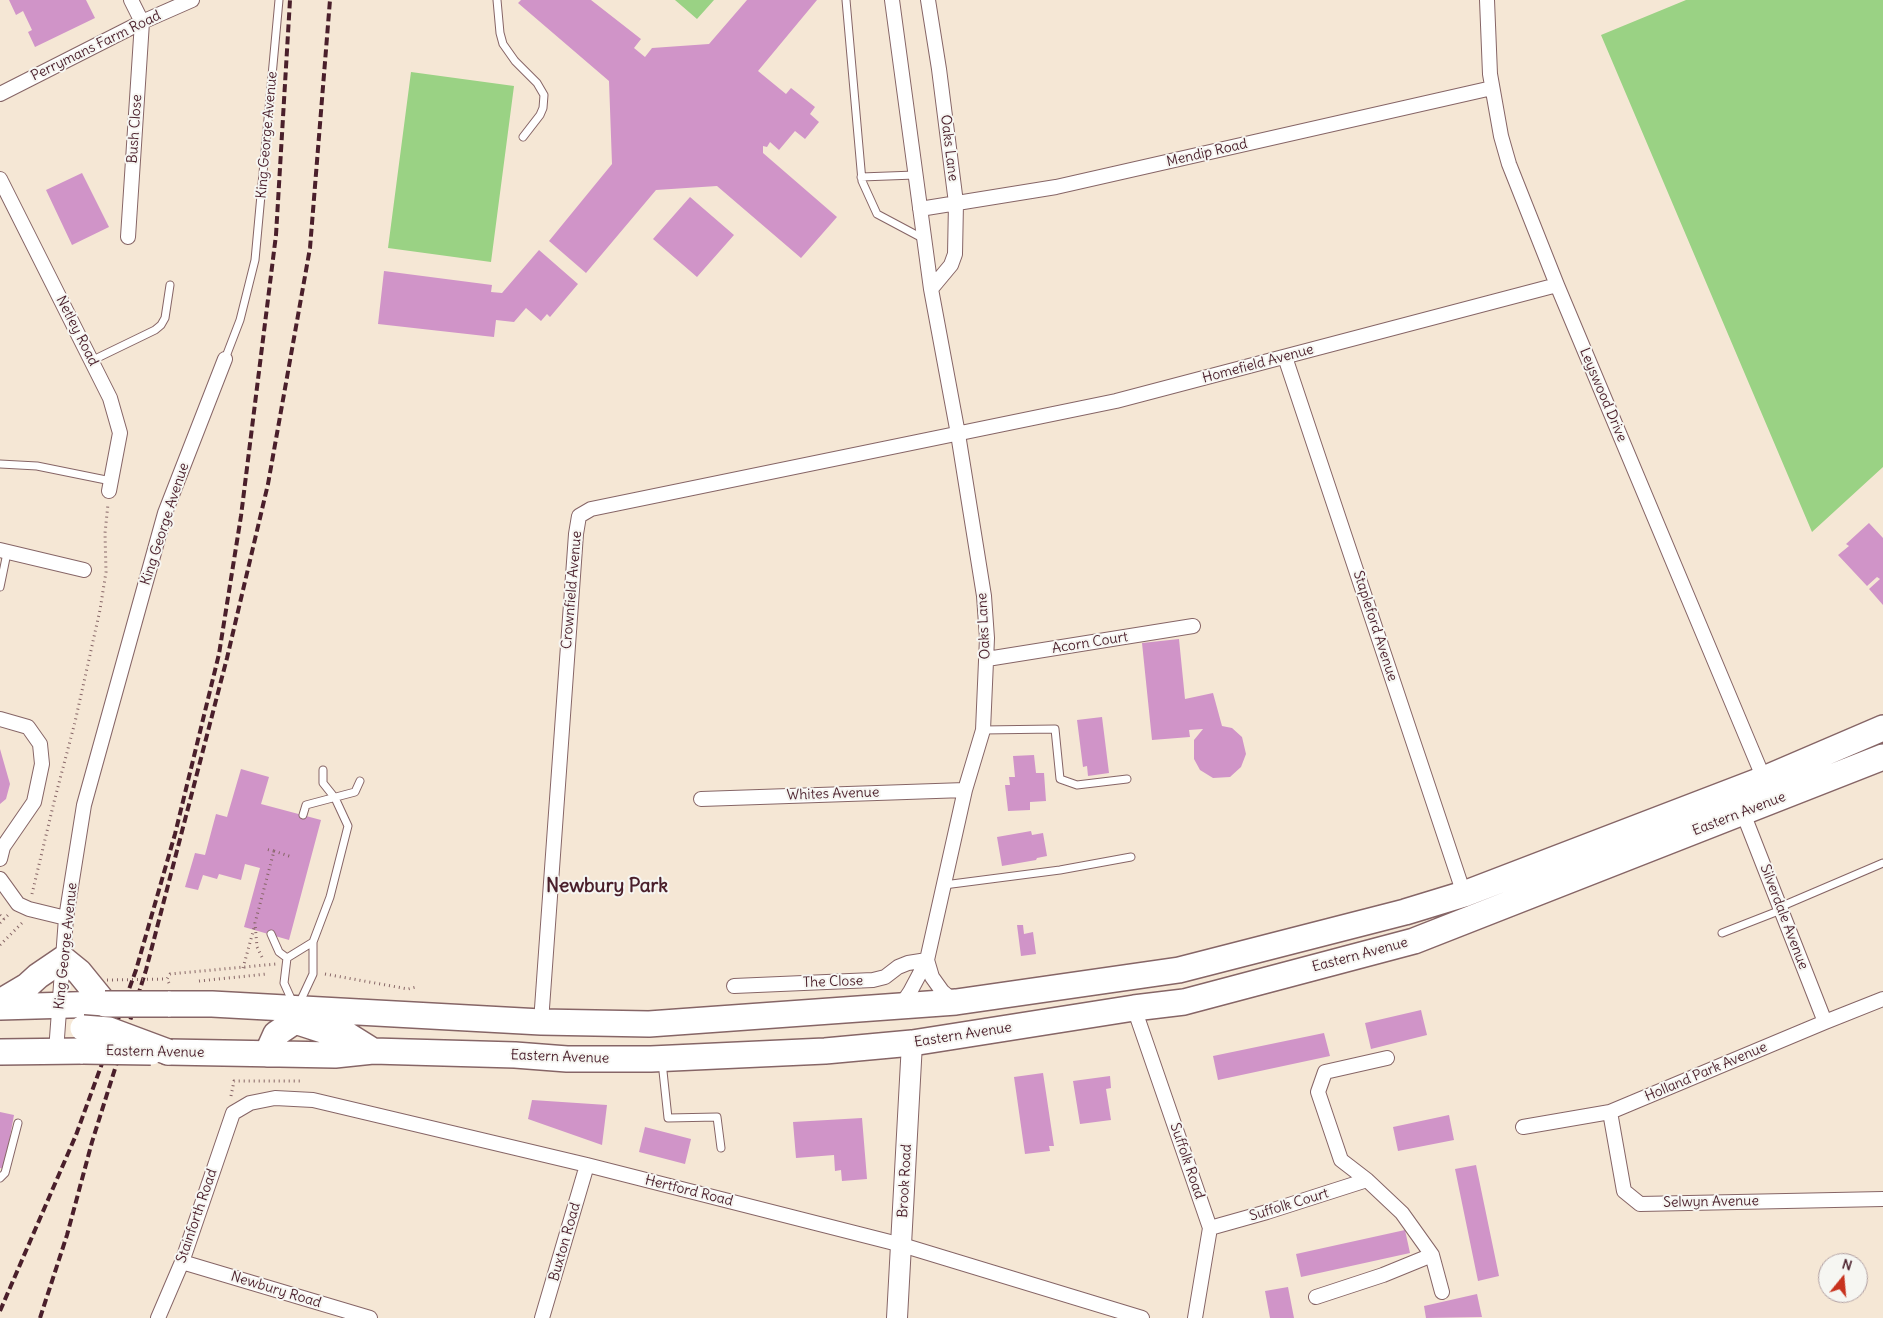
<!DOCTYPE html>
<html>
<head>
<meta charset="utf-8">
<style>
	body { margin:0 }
	#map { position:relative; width:1883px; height:1318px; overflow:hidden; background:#f5e7d5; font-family:Delius,sans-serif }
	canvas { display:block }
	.north { position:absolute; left:1818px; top:1253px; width:50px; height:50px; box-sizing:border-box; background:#f6f6f2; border:1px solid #b1a0a2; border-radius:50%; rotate:17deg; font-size:14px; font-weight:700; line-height:20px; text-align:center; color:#4a1f2b }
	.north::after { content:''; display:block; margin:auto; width:18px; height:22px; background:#c8321e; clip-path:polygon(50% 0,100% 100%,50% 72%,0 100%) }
</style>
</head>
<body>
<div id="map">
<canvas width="1883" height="1318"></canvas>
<div class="north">N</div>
</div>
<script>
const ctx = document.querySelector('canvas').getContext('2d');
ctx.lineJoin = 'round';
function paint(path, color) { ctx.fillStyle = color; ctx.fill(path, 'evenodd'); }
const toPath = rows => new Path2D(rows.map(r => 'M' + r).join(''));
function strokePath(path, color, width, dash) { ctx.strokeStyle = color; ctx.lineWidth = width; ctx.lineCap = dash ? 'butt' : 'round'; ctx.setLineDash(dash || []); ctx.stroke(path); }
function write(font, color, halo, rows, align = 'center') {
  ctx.font = font + ' Delius,sans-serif'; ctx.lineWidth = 4; ctx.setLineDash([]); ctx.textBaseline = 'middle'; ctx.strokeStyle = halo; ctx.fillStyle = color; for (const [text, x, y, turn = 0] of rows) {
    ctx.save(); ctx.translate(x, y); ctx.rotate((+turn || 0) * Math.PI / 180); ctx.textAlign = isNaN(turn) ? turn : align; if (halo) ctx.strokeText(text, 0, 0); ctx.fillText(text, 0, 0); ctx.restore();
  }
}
paint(toPath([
	[675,0,714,0,697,19],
	[1686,0,1883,0,1883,467,1812,532,1601,35],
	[411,72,514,86,491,262,388,248]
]), '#9ad284');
paint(toPath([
	[9,0,86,0,95,18,35,47,28,32,32,30,23,11,16,15],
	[521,0,591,0,641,39,634,48,645,57,652,48,709,44,747,0,817,0,758,71,786,94,791,88,815,107,810,114,819,122,805,139,795,131,779,150,770,142,767,147,763,146,763,153,837,217,801,258,717,186,656,190,586,273,549,241,612,164,609,81,518,3],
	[82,173,109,227,72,245,46,190],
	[690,197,734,235,697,277,653,239],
	[539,250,578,284,550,317,547,314,541,321,526,308,514,322,496,320,494,337,378,324,384,271,492,285,491,292,502,293],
	[1869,523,1883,538,1883,605,1869,589,1880,579,1877,577,1867,586,1838,555,1849,546,1846,544],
	[1179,639,1185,699,1213,693,1222,726,1232,728,1242,737,1246,754,1241,767,1230,777,1213,778,1200,770,1194,759,1194,740,1203,729,1189,730,1190,737,1152,740,1142,643],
	[1102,717,1109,773,1088,776,1087,766,1083,767,1077,720],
	[0,749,10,784,6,799,0,804],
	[1034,755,1036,773,1044,773,1046,801,1030,802,1030,810,1008,811,1005,785,1010,785,1009,777,1015,777,1013,756],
	[241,769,269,777,261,804,321,820,289,940,244,927,260,868,245,864,241,880,219,874,217,879,203,875,198,890,185,887,195,853,205,855,216,814,227,817],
	[1031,831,1032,835,1043,833,1047,856,1037,858,1036,860,1002,866,997,837],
	[1017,925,1023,925,1024,934,1033,932,1036,954,1021,956],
	[1421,1010,1427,1035,1371,1049,1365,1023],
	[1324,1033,1330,1056,1218,1080,1213,1056],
	[1043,1073,1054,1146,1049,1146,1050,1151,1025,1154,1014,1077],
	[1110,1076,1111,1088,1106,1089,1111,1120,1080,1124,1073,1081],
	[532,1100,607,1105,602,1145,528,1119],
	[0,1112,14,1115,4,1169,0,1168],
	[1449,1115,1454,1140,1398,1151,1393,1127],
	[862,1118,867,1179,842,1181,841,1170,835,1171,834,1155,796,1158,793,1122],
	[645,1127,691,1139,685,1164,639,1152],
	[1476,1165,1499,1276,1478,1281,1455,1169],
	[1405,1230,1410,1253,1301,1277,1296,1254],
	[1288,1287,1294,1318,1270,1318,1265,1291],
	[1477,1294,1482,1317,1426,1318,1424,1306]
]), '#d094c8');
const lane = toPath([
	[497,0,500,33,503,44,515,61,537,83,544,95,543,108,540,115,523,137],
	[846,0,862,181,877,214,924,239],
	[861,177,915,175],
	[225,359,240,320,255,260,279,0],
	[91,361,155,330,161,325,165,318,170,285],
	[0,464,37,466,111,481],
	[0,587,7,553],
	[983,730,1055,729,1060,779,1077,785,1127,779],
	[303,815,306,805,355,792,360,781],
	[944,885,1060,870,1131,857],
	[1780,907,1883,863],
	[1722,933,1781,910],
	[271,934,279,952,287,958],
	[287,958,284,983,293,1003],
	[287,958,313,942],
	[299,1004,313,974,313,942,330,897,348,826,335,798,323,783,323,770],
	[662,1062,668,1118,717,1117,721,1148],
	[0,1178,5,1173,18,1123]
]);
const street = toPath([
	[892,0,931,289,958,434,984,596,987,638,983,730,965,790,927,960,910,992,900,1007],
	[928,0,939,69,956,203,955,254,951,265,931,289],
	[1487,0,1490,74,1501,136,1509,164,1557,285,1764,779],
	[0,94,142,22,192,0],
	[0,179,110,398,120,433,109,491],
	[920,209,1056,187,1492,88],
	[128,237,142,22,131,0],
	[1285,357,1464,894],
	[0,550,84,570],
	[987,659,1193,626],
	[0,719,28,727,40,744,42,764,34,802,3,847,0,859],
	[701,799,965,790],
	[1743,813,1825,1022],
	[0,879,18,904,29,909,66,918],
	[927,960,932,977,942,991,955,1002],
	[734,986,873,980,885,977,898,967,908,963,927,960],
	[1134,1008,1210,1228,1195,1318],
	[541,1022,576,534,579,516,591,509,1116,401,1557,285],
	[56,1051,66,918,84,805,165,513,225,359],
	[1387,1058,1325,1072,1318,1092,1341,1160,1367,1180,1402,1213,1432,1255,1442,1292],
	[1610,1112,1624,1191,1640,1204,1883,1199],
	[1523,1127,1610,1112,1825,1022,1883,999],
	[1210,1228,1267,1212,1367,1180],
	[182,1262,370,1318],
	[1316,1297,1383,1275,1432,1255],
	[158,1318,182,1262,233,1113,250,1103,275,1098,313,1100,587,1165,902,1245,1142,1318],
	[542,1318,587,1165]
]);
const secondary = toPath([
	[897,1318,912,1043]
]);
const highway = toPath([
	[0,1002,27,986,38,976,63,959,79,972,105,1004],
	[168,1004,212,1004,541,1022,649,1024,956,1002,1179,970,1405,912,1464,894,1764,779,1883,728],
	[0,1007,105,1004],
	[295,1021,329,1032,341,1031,373,1051],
	[0,1052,83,1051],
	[168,1052,335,1055,373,1051,515,1055,567,1059,651,1059,825,1051,912,1043,1134,1008,1184,1002,1414,941,1883,757],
	[267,1054,276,1034,295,1021,296,1009]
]);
strokePath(lane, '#866566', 9);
strokePath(street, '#866566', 16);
strokePath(secondary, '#866566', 22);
strokePath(highway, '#866566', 28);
strokePath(toPath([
	[274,851,292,857],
	[32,894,54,802,75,722,100,610,106,572,105,533,108,504],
	[0,915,4,919],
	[0,923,9,914],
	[0,945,22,923],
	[262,957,257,947,255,923,274,851,265,849],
	[243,968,254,928],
	[325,974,408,989,416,987],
	[199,981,267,974],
	[169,983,167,979,170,974,276,964],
	[231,1096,234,1081,300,1081]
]), '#866566', 3, [1, 4]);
strokePath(lane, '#fff', 7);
strokePath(street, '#fff', 14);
strokePath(secondary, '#fff', 20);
strokePath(highway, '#fff', 25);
strokePath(toPath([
	[0,1311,76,1135,136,970,175,834,219,654,241,516,276,235,290,0],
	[40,1318,67,1235,92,1142,146,970,227,658,268,484,310,248,330,0]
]), '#4a1f2b', 4, [8, 4]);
const highwayBridge = toPath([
	[105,1004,168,1004],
	[83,1028,109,1030,168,1052],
	[83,1051,151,1052]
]);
strokePath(highwayBridge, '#866566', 28, []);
strokePath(toPath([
	[107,980,167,979]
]), '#866566', 3, [1, 4]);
strokePath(highwayBridge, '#fff', 25);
write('14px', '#4a1f2b', '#f6f6f2', [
	["Perrymans Farm Road",96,46,-26],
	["Bush Close",135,129,-86],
	["King George Avenue",267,135,-85],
	["Oaks Lane",949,148,83],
	["Mendip Road",1207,153,-13],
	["Netley Road",77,331,63],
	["Homefield Avenue",1258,364,-15],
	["Leyswood Drive",1603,395,67],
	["King George Avenue",165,524,-72],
	["Crownfield Avenue",572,590,-85],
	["Oaks Lane",984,626,-93],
	["Stapleford Avenue",1375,626,72],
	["Acorn Court",1090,643,-9],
	["Whites Avenue",833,794,-2],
	["Eastern Avenue",1739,814,-21],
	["Silverdale Avenue",1784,917,69],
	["King George Avenue",66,946,-84],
	["Eastern Avenue",1360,955,-15],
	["The Close",833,982,-2],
	["Eastern Avenue",963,1035,-9],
	["Eastern Avenue",155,1052,1],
	["Eastern Avenue",560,1057,2],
	["Holland Park Avenue",1706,1072,-23],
	["Suffolk Road",1187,1161,71],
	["Brook Road",905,1181,-87],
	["Hertford Road",689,1191,14],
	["Selwyn Avenue",1711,1202,-1],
	["Suffolk Court",1289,1205,-17],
	["Stainforth Road",197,1216,-71],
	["Buxton Road",565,1242,-74],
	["Newbury Road",276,1290,17]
]);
write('bold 19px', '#4a1f2b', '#f6f6f2', [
	["Newbury Park",607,887]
]);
</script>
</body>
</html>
